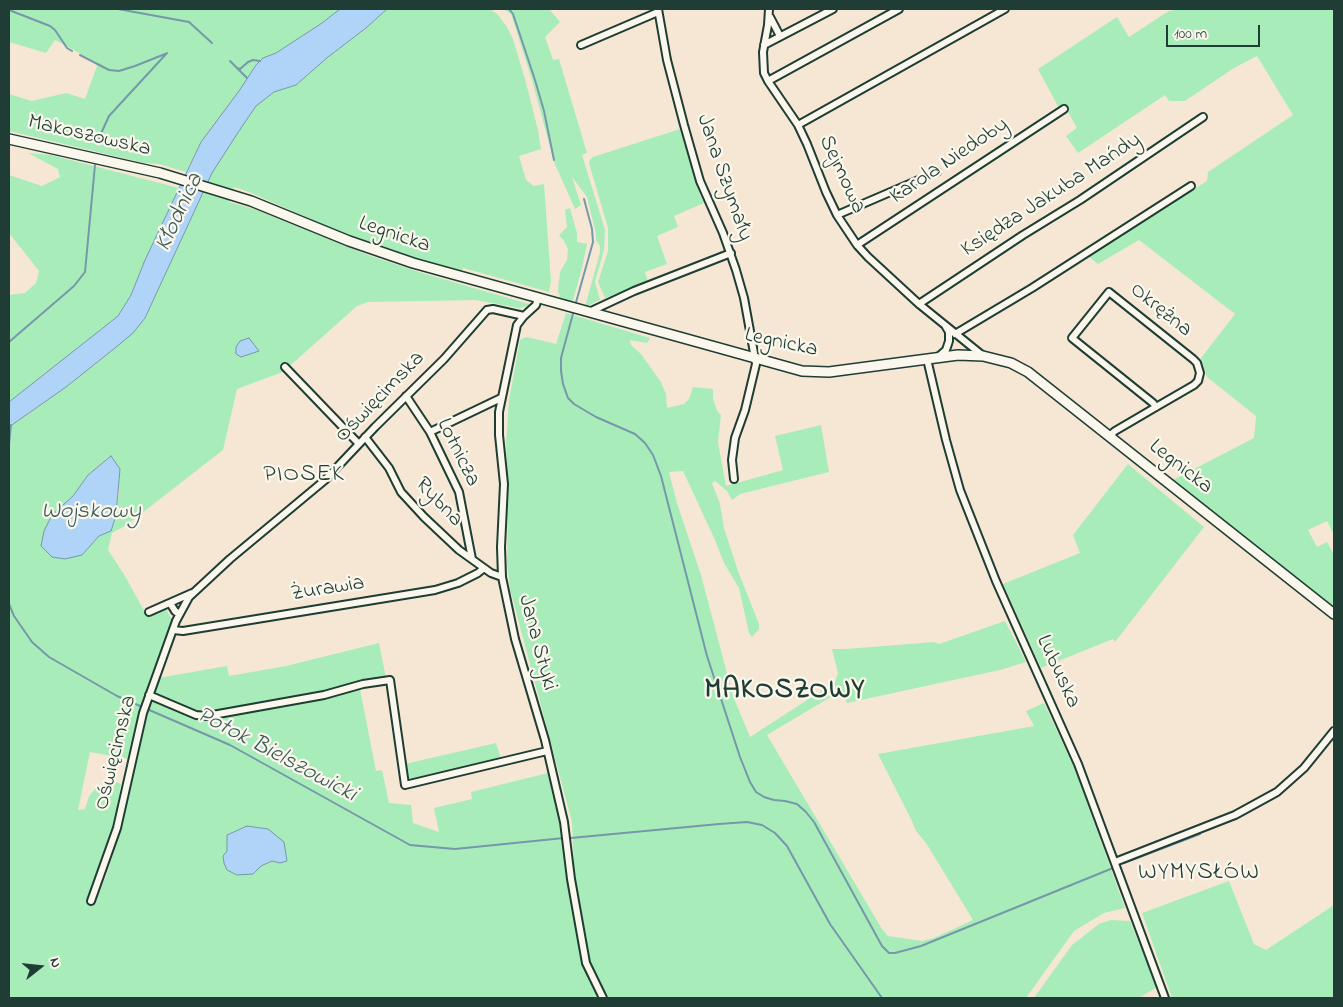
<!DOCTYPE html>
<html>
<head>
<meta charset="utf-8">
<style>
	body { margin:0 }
	#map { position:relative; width:1343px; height:1007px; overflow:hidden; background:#f6e7d4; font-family:"Indie Flower",sans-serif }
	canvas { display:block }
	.frame { position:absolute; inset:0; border:10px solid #1f3d34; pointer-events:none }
	.north { position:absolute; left:15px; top:942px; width:50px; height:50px; -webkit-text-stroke:4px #fbf7ec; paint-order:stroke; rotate:74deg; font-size:14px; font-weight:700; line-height:20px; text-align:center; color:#1f3d34 }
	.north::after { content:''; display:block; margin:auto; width:18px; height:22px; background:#1f3d34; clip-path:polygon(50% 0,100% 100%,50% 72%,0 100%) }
	.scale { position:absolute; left:1166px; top:25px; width:94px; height:22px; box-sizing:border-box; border:2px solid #1f3d34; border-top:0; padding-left:6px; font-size:15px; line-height:18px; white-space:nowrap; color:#1f3d34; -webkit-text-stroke:4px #fbf7ec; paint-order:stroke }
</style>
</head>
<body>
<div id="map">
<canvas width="1343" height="1007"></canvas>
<div class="frame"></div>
<div class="north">N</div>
<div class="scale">100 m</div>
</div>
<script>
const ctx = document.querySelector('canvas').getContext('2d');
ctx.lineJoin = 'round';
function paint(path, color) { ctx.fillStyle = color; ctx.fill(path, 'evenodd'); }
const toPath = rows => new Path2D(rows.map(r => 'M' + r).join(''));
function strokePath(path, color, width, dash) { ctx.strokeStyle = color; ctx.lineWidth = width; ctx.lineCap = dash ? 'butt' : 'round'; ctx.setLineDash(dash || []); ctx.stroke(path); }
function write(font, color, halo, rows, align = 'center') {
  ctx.font = font + ' "Indie Flower",sans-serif'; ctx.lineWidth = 4.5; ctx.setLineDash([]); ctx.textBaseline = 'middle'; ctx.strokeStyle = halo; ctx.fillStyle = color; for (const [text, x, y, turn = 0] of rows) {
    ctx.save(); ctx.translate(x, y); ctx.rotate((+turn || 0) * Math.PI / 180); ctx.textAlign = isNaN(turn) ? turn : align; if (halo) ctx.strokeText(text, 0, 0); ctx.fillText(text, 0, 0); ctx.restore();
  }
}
paint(toPath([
	[9,9,340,9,322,23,276,53,263,58,256,65,239,91,201,142,186,172,159,164,144,163,9,131,9,94,32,101,66,93,85,99,98,63,55,40,46,53,9,42],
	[387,9,490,9,498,15,507,27,513,39,525,79,538,130,541,149,519,156,526,180,534,186,544,184,551,281,549,292,463,268,461,272,425,262,338,231,249,192,234,187,229,202,254,209,368,255,422,273,529,304,528,306,519,308,475,300,368,302,357,306,283,372,237,389,223,450,128,524,112,533,108,550,125,576,147,616,166,609,172,620,172,625,142,703,129,759,90,752,78,810,85,809,89,796,96,788,112,780,121,784,115,819,87,901,95,904,106,876,114,851,121,810,147,715,153,699,200,720,226,716,360,689,376,771,382,770,389,803,411,805,413,823,439,832,434,808,472,799,471,792,548,773,562,829,566,870,583,967,599,998,9,998,9,427,66,387,115,348,145,318,212,173,239,131,256,106,274,92,296,85,328,57,366,28],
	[111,456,119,493,116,515,111,531,99,536,82,555,52,515,73,496,88,475],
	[247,826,268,829,280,863,272,861,261,866,253,874,223,856,227,851,233,832],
	[503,9,549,9,560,22,545,37,553,60,559,59,587,153,582,155,605,230,604,250,595,282,600,300,585,307,600,252,600,246,596,241,596,234,587,197,572,177,581,205,575,209,554,162,532,80,511,14],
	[1177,9,1334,9,1334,535,1327,521,1308,530,1317,547,1327,542,1334,555,1334,609,1171,481,1254,438,1256,416,1207,377,1201,358,1235,314,1139,240,1098,264,1088,256,1207,181,1208,172,1293,115,1257,56,1234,68,1185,101,1169,101,1165,95,1078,153,1066,136,1077,128,1064,105,1059,108,1038,69,1117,17,1129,37,1167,12],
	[680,129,700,195,704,203,674,216,678,227,657,236,667,264,645,272,648,282,605,298,598,282,608,251,608,228,589,163,590,160,593,157],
	[28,153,51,155,179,188,145,260,131,295,118,316,9,402,9,295,25,293,36,283,39,271,9,233,9,175,42,186,60,177,58,169],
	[570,208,577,233,577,242,587,244,582,268,572,304,561,300,558,291,560,272,567,260,568,249,564,241,559,235,567,227,565,210],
	[566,313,650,338,647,343,630,340,631,345,641,354,661,382,666,394,667,408,684,404,689,399,693,387,713,389,713,398,717,411,721,415,718,442,726,486,783,470,775,436,821,425,829,472,740,494,732,500,727,491,715,481,712,483,720,504,724,528,738,571,759,624,759,629,752,637,749,633,739,588,724,563,715,540,683,471,669,472,677,503,701,575,733,696,750,737,835,682,838,673,832,649,846,649,934,642,939,644,1005,621,1026,662,1000,670,847,703,842,695,829,698,767,735,882,929,888,936,922,941,934,938,973,920,926,843,916,831,912,821,878,754,1034,726,1026,711,1044,703,1074,767,1125,908,1104,913,1074,931,1026,998,609,998,604,993,590,960,574,869,572,822,510,589,507,563,508,499,506,444,509,400,520,340,523,338,527,337,556,344],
	[1128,464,1204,527,1115,642,1113,639,1041,668,1003,584,1080,553,1073,535],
	[379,643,386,678,290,699,202,715,153,693,158,678,227,666,229,676,286,666],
	[496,743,501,759,410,781,407,779,405,764],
	[1229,881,1254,944,1266,950,1334,905,1334,998,1172,998,1142,913],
	[1111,920,1130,921,1157,987,1139,998,1034,998,1072,945,1099,924]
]), '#a8edb9');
const water = toPath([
	[340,9,387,9,366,28,328,57,296,85,274,92,256,106,239,131,212,173,145,318,133,333,115,348,66,387,9,427,9,402,118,316,131,295,145,260,201,142,239,91,256,65,263,58,276,53,322,23,340,9],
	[249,338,259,351,241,357,236,354,236,347,240,341,249,338],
	[111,456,120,469,116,515,111,531,99,536,82,555,65,559,52,557,41,546,44,531,52,515,73,496,88,475,111,456],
	[247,826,268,829,284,842,287,861,280,863,272,861,261,866,253,874,237,875,227,870,224,863,223,856,227,851,227,835,247,826]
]);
paint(water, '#afd4f8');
strokePath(water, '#7598aa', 1);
strokePath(toPath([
	[118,9,189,22,212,43],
	[509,9,513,14,535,80,544,111,554,160],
	[9,10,50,26,55,30,67,48,72,51],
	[80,55,109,70,119,71,135,66,165,54],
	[230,61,247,78],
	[237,68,240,69,248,62,253,60,260,61],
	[99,138,109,116,167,53],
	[575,306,593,242,592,229,584,199],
	[574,310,561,358,561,371,563,384,568,398,574,404,596,417,635,434,645,443,653,455,661,476,707,656,740,757,750,782,756,792,764,797,774,800,785,801,797,804,806,812,814,822,882,946,889,953,895,953,921,946,1113,868],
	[9,342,74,286,85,272,95,165],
	[9,445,11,425],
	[9,604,14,616,32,642,49,657,117,696,230,745,410,845,455,849,564,838],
	[571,838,719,824,747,822,762,825,775,833,787,846,830,924,882,998],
	[1124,863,1200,834]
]), '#7598aa', 2);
const minor = toPath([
	[658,9,667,60,684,125,700,181,723,233,736,270,744,298,756,364,745,410,735,438,732,460,734,479],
	[769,9,768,25,763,52,764,73,768,81,798,125,807,144,826,192,837,215,857,245,868,257,919,304,982,355],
	[770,17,780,36],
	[581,45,658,12],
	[764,45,833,9],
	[768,81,899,9],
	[798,125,1005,9],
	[837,215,937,172],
	[857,245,1064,109],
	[538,298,536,305,524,316,517,325,499,412,499,435,504,484,501,547,502,577,515,639,545,740,564,822,571,879,586,963,603,998],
	[919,304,1023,235,1080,200,1203,117],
	[589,312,634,291,731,253],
	[955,334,1032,288,1191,186],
	[938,357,946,350,949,341,949,332,946,327],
	[927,359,946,440,960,490,996,581,1078,764,1165,998],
	[285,367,359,444],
	[406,396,430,432,459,492,472,559],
	[430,432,501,398],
	[1109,436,1115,431,1156,407,1194,385,1198,381,1200,373,1197,363,1193,359,1109,292,1072,338,1153,403,1156,407],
	[365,437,389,468,401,492,424,517,459,550,491,573,502,577],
	[170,603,175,611,179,614],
	[149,612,192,593],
	[173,630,183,631,435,590,458,583,478,573,484,568],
	[149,695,196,715,207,716,324,695,363,684,390,680,405,785,547,751],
	[1115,862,1235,815,1277,792,1304,768,1334,731],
	[91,901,117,828,143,713,176,621,189,597,230,559,325,480,375,427,444,359,487,310,493,309,524,316]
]);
const secondary = toPath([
	[9,139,160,173,251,201,349,241,413,263,802,371,829,372,958,355,983,356,1011,363,1028,372,1334,614]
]);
strokePath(minor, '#1f3d34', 10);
strokePath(secondary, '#1f3d34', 12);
strokePath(minor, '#fbf7ec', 6);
strokePath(secondary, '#fbf7ec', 9);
write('22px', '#1f3d34', '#fbf7ec', [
	["Makoszowska",89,137,13],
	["Karola Niedoby",950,162,-34],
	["Sejmowa",841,175,65],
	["Jana Szymały",723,178,71],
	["Księdza Jakuba Mańdy",1052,196,-33],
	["Legnicka",394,236,19],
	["Okrężna",1160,311,39],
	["Legnicka",781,344,12],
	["Oświęcimska",381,398,-46],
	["Lotnicza",457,453,64],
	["Legnicka",1180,468,38],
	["Rybna",438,503,47],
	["Żurawia",328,590,-9],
	["Jana Styki",536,643,75],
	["Lubuska",1057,672,65],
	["Oświęcimska",117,753,-76]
]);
write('italic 24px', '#3c5b5b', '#fbf7ec', [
	["Kłodnica",181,213,-65],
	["Wojskowy",91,513],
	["Potok Bielszowicki",276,756,28]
]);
ctx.letterSpacing = '1px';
write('24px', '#1f3d34', '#fbf7ec', [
	["PIOSEK",304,476],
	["WYMYSŁÓW",1199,874]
]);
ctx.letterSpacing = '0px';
ctx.letterSpacing = '1px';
write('bold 28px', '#1f3d34', '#fbf7ec', [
	["MAKOSZOWY",785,692]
]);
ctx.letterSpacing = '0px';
</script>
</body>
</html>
